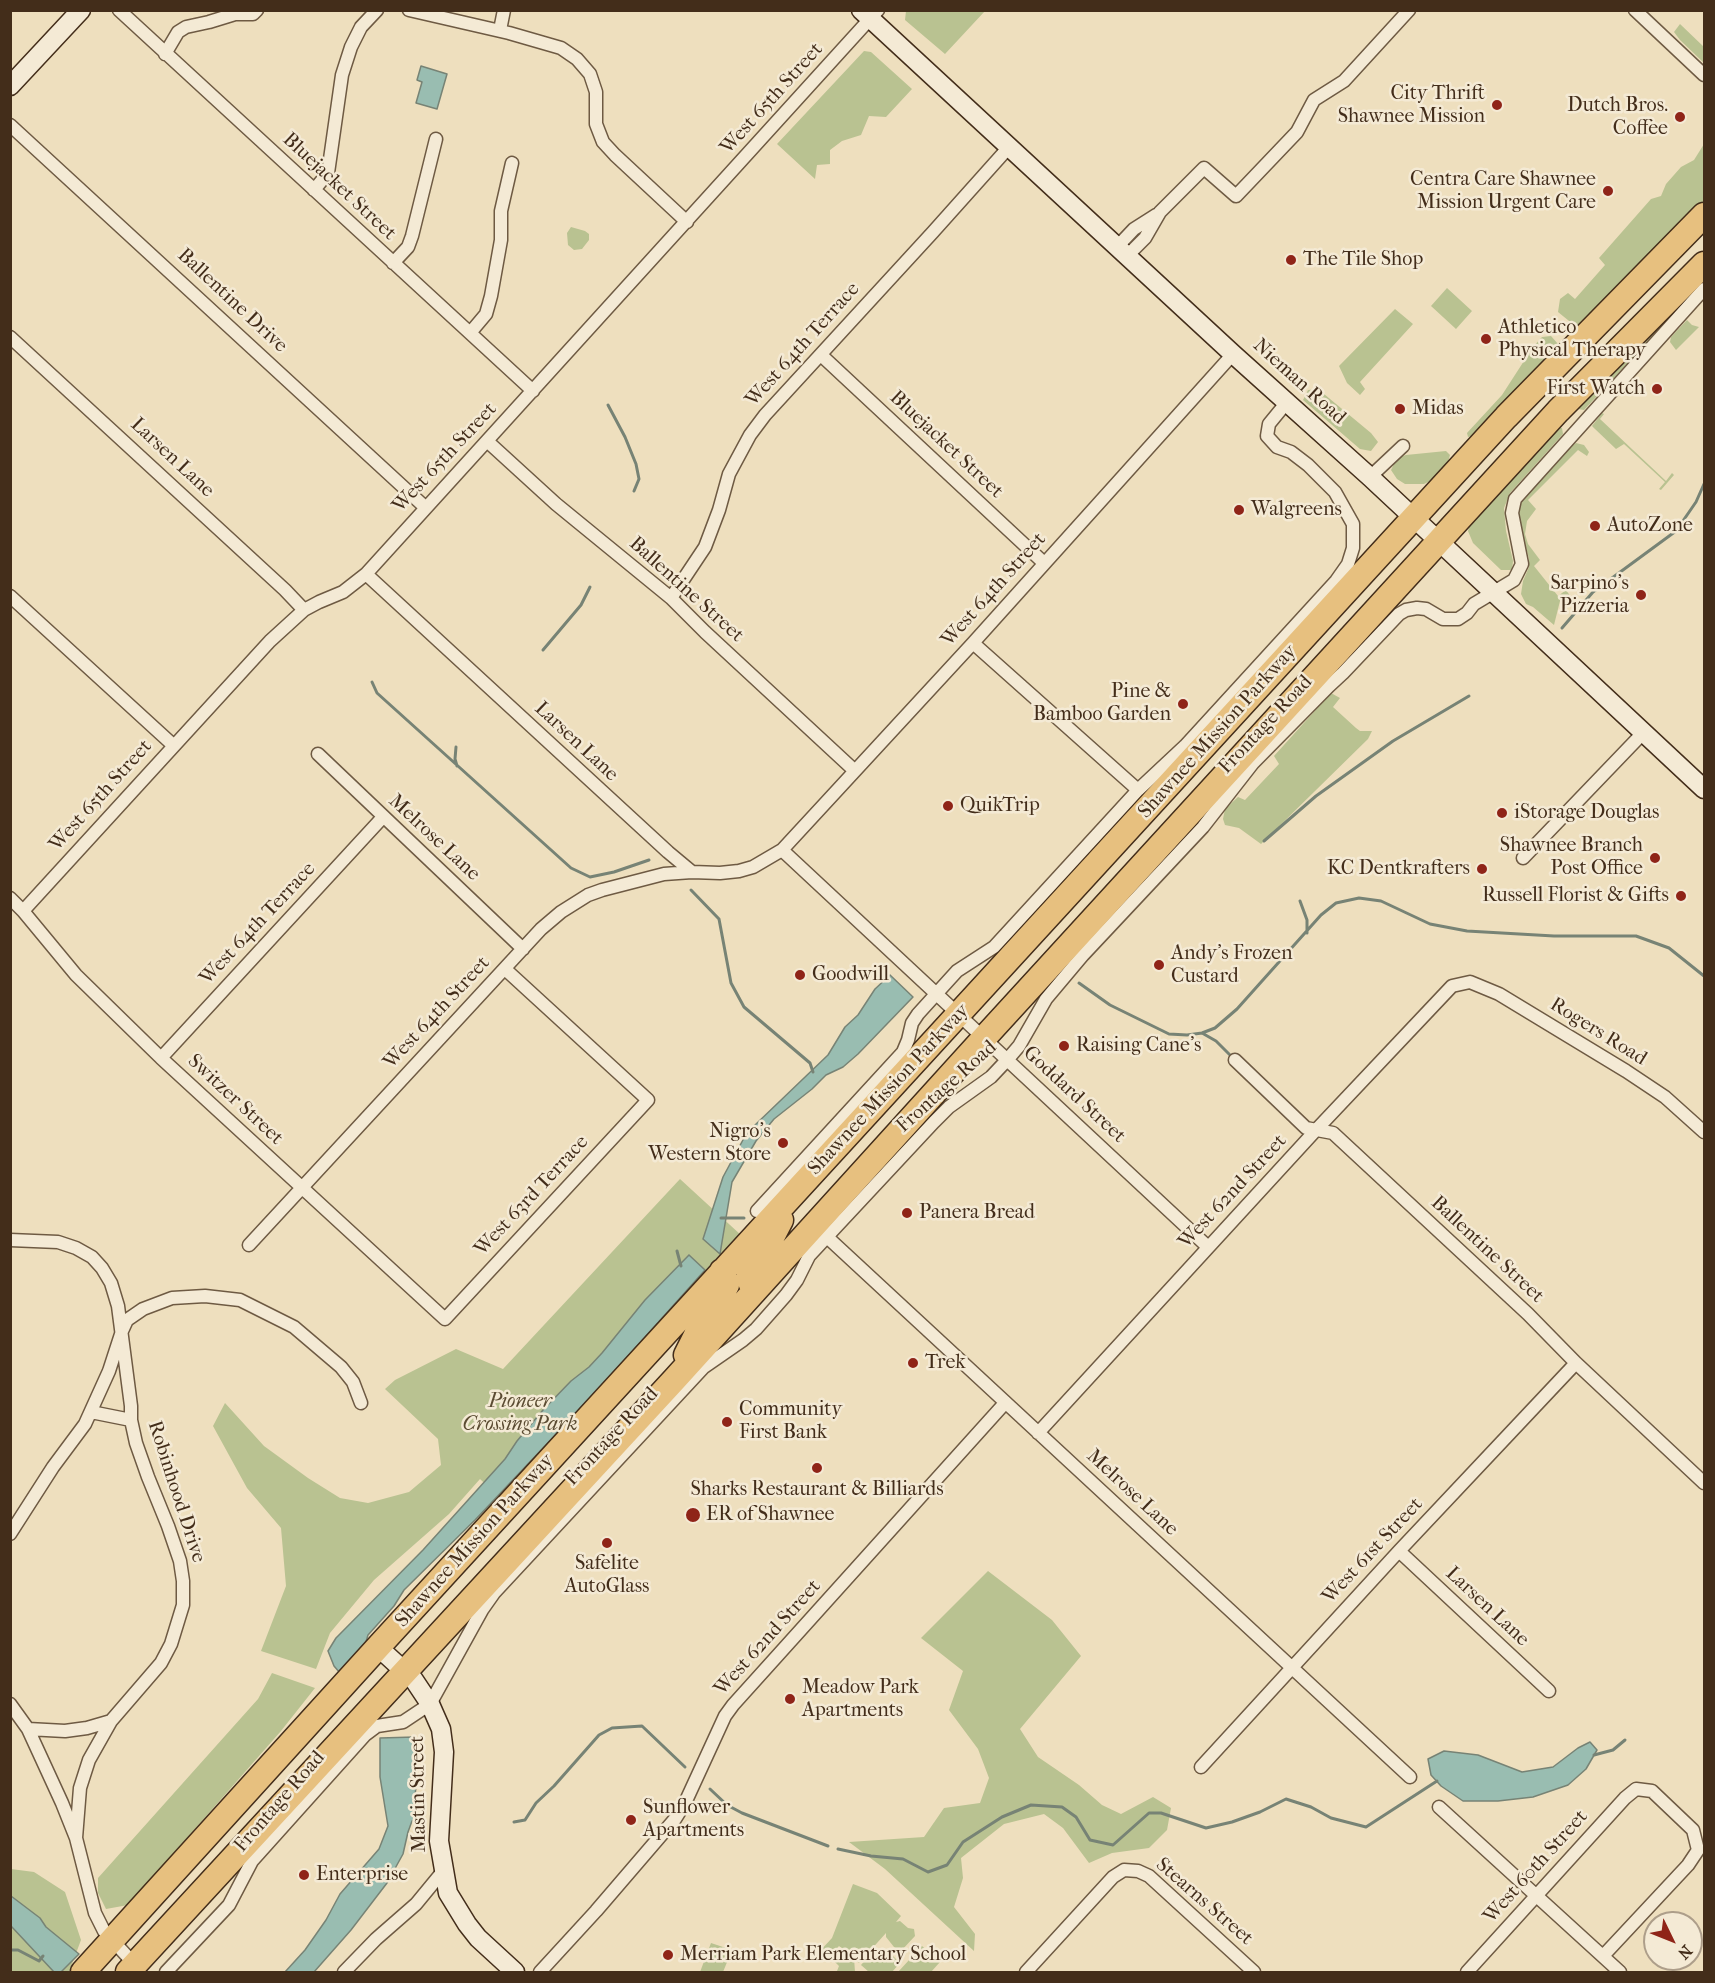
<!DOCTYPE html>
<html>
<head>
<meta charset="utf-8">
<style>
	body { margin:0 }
	#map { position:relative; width:1715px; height:1983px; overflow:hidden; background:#eedfbe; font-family:"IM FELL French Canon",serif }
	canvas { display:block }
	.frame { position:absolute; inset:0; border:12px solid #432d1a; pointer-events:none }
	.north { position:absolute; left:1643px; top:1911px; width:60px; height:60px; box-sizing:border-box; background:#f4ead5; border:2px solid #ad9e8a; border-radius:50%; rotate:133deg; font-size:16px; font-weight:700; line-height:24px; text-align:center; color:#432d1a }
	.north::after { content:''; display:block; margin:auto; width:21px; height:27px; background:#8f2418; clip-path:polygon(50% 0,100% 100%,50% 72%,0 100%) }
</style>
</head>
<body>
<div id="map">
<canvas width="1715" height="1983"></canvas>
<div class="frame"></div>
<div class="north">N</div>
</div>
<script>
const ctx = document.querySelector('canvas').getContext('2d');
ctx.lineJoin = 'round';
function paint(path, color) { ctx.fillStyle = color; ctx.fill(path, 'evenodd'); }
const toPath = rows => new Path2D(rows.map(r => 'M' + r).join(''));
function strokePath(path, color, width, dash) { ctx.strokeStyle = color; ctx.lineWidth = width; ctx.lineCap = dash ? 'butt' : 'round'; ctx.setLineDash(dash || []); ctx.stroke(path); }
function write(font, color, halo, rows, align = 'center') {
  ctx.font = font + ' "IM FELL French Canon",serif'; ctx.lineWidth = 5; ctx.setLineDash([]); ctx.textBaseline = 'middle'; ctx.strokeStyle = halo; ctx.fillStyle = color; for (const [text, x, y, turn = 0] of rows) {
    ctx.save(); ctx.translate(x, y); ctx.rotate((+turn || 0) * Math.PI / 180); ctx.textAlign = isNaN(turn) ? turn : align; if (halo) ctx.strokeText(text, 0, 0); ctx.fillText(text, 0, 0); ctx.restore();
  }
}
paint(toPath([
	[906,11,906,10,985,11,945,54,905,20],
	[1680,24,1704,47,1704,63,1680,40,1674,32],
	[864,51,871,52,912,89,886,117,869,116,861,135,842,141,830,150,830,164,817,165,815,179,777,144],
	[1704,144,1704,205,1584,325,1574,325,1558,312,1560,299,1568,293,1575,299,1605,265,1599,258,1651,199,1661,196,1666,184,1681,167,1694,160],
	[571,227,585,231,589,234,589,240,582,249,574,250,568,245,567,233],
	[1704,275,1704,281,1584,410,1578,409,1579,401],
	[1447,288,1472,311,1456,329,1431,306],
	[1395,309,1413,324,1360,382,1365,389,1360,395,1347,383,1339,366],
	[1687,320,1692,325,1699,327,1676,350,1670,342,1671,337],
	[1551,336,1558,344,1556,354,1508,397,1472,436,1468,437,1467,433,1502,395,1533,347,1542,337],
	[1318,389,1371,433,1378,442,1371,451,1360,449,1303,400,1308,390],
	[1602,413,1604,414,1600,419,1666,481,1672,473,1674,475,1661,490,1659,489,1665,482,1624,444,1616,449,1595,429,1592,426],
	[1555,427,1562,428,1563,434,1510,493,1504,508,1506,531,1513,561,1512,570,1501,570,1473,543,1468,531,1472,517],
	[1576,443,1584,445,1589,452,1587,456,1578,450,1528,500,1536,509,1527,521,1525,534,1528,544,1540,560,1534,566,1558,596,1566,590,1573,600,1567,606,1560,601,1554,625,1533,607,1526,604,1521,594,1523,581,1529,567,1529,559,1519,519,1519,508,1522,499,1572,446],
	[1446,451,1450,455,1448,462,1430,481,1424,484,1405,484,1397,479,1391,470,1397,458,1406,455],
	[1331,693,1340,698,1333,707,1356,728,1360,731,1372,731,1368,739,1261,844,1239,828,1225,825,1223,819,1225,809,1238,797,1245,800,1279,764,1274,756],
	[680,1179,742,1236,500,1498,480,1479,449,1514,374,1580,330,1633,316,1669,261,1651,286,1586,281,1528,247,1488,213,1426,225,1403,264,1446,308,1478,340,1498,368,1503,409,1492,441,1465,438,1439,385,1389,395,1380,456,1349,503,1369],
	[988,1571,1052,1620,1081,1656,1020,1729,1038,1757,1079,1785,1102,1805,1121,1814,1153,1797,1171,1808,1167,1830,1149,1848,1112,1853,1089,1863,1063,1828,1044,1814,1004,1824,961,1858,963,1878,954,1907,975,1934,974,1951,885,1869,849,1842,924,1837,944,1808,980,1803,989,1778,978,1749,949,1710,963,1671,921,1638],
	[272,1673,315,1688,281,1731,128,1905,106,1909,98,1893,98,1878,258,1699],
	[11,1869,34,1872,65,1892,81,1940,69,1972,11,1972],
	[853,1884,877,1893,901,1916,896,1922,900,1921,908,1928,914,1929,915,1936,901,1951,894,1947,886,1937,886,1933,859,1963,854,1958,855,1972,839,1972,837,1971,839,1966,833,1960,836,1953,843,1949,839,1946,827,1958,819,1952,832,1938],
	[711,1943,732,1950,723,1972,700,1972],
	[922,1946,940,1962,931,1972,898,1972],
	[888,1951,900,1963,892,1972,869,1972,861,1965,872,1953,880,1960]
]), '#b9c291');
const water = toPath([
	[421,66,447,74,437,109,416,103,422,82,417,80,421,66],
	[890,975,913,997,858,1054,843,1067,826,1075,812,1089,774,1119,756,1141,732,1182,720,1254,703,1239,723,1177,744,1138,755,1125,828,1055,845,1027,858,1015,875,989,890,975],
	[689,1255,705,1270,595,1393,475,1520,404,1590,394,1606,368,1635,365,1645,340,1673,334,1666,328,1651,336,1638,423,1550,505,1459,517,1441,543,1410,571,1381,589,1367,602,1353,645,1300,689,1255],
	[415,1737,416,1787,413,1811,417,1814,415,1820,412,1821,408,1832,403,1854,387,1883,351,1930,314,1972,285,1972,305,1950,326,1920,340,1894,379,1849,388,1826,380,1777,380,1738,415,1737],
	[1590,1742,1597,1750,1586,1769,1568,1785,1533,1797,1498,1801,1463,1801,1441,1786,1431,1775,1428,1759,1444,1751,1478,1755,1522,1772,1553,1767,1578,1748,1590,1742],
	[11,1896,40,1918,46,1927,79,1954,61,1972,54,1972,11,1926,11,1896]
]);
paint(water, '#99bdb1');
strokePath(water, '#778375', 1.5);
strokePath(toPath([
	[608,405,625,437,636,464,639,479,634,491],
	[1562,628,1593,592,1676,531,1696,502,1704,484],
	[543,650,581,605,590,587],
	[372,682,377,693,571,868,590,877,614,872,649,860],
	[456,747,455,759,457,766],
	[1264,841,1316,796,1393,741,1469,696],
	[691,890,719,919,731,983,744,1007,810,1063,813,1072],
	[1300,901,1307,920,1307,933],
	[1079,983,1110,1005,1169,1034,1187,1035,1202,1033,1215,1028,1237,1009,1321,915,1336,903,1359,898,1381,901,1430,924,1467,931,1554,936,1636,936,1669,948,1704,976],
	[1202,1033,1216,1041,1232,1057],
	[721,1218,744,1218],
	[677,1251,681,1266],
	[1594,1755,1613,1750,1625,1740],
	[710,1789,727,1805,742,1813,828,1846],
	[413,1816,423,1817],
	[514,1822,525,1820,536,1803,554,1786,599,1735,612,1728,642,1726,685,1767],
	[838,1849,871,1856,903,1859,928,1872,947,1865,963,1842,1002,1817,1031,1805,1062,1807,1076,1817,1090,1840,1113,1845,1149,1813,1161,1813,1206,1828,1232,1822,1260,1812,1286,1799,1311,1807,1331,1818,1366,1827,1437,1781],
	[10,1950,18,1950,39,1961,43,1956]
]), '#778375', 3);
const street = toPath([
	[119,10,533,391],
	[409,10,509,33,561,48,577,59,590,74,596,92,596,124,603,142,615,155,687,222],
	[1635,10,1704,75],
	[500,30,504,10],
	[165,54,178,32,186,27,209,22,235,14,253,14,257,10],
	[10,125,426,508],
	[314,190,328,173,342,75,351,47,361,27,377,10],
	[1117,247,1134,229,1156,215],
	[1127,256,1145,238,1160,212,1204,168,1236,196,1297,132,1314,100,1344,81,1409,10],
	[393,263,408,247,412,236,436,139],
	[470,333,486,314,491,296,501,240,501,211,512,163],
	[10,337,285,590,304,610],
	[821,355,1044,563],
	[487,441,556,504,671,598,705,632,855,771],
	[1370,477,1403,446],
	[366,574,668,852,692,872,720,873,739,871,753,867,782,850,973,643,1233,354],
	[10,596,173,745],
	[671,598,705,547,719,510,729,474,750,435,765,415,933,232,1009,147],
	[973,643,1138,790],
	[318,754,523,949],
	[782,850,1208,1247],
	[1523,858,1643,733],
	[10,898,23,911,76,975,161,1058,445,1319,648,1100,505,969],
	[23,911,270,641,304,610,319,602,343,592,366,574,878,10],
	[161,1058,383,817],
	[1235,1060,1306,1128,1333,1133,1528,1314,1576,1363,1704,1483],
	[757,1211,903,1052,908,1040,912,1023,918,1014,957,971,994,947,1138,790,1185,746,1336,581,1348,564,1353,548,1353,524,1335,492,1308,465,1291,452,1277,447,1267,436,1269,424,1287,402],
	[826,1236,1410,1777],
	[10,1240,58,1242,76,1248,92,1257,102,1268,111,1283,118,1306,131,1406,131,1420,136,1443,148,1477,168,1526,180,1561,183,1581,183,1605,171,1644,161,1663,111,1721,89,1760,80,1788,76,1838],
	[249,1245,541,929,561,912,588,895,602,890,664,874,692,872],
	[91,1412,131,1420],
	[1038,1433,1316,1130,1452,986,1470,982,1499,994,1626,1071,1665,1097,1704,1132],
	[10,1534,53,1467,85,1424,109,1371,122,1331,127,1320,143,1309,172,1298,205,1296,240,1300,294,1327,341,1367,353,1382,361,1403],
	[1399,1551,1549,1691],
	[10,1704,28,1729,62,1803,76,1838,95,1913,104,1931,137,1967],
	[28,1729,65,1731,87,1728,111,1721],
	[1201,1767,1399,1551,1576,1363],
	[1439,1807,1620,1972],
	[166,1972,229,1905,252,1861,365,1735,377,1726,403,1722,430,1704,482,1610,494,1593,704,1367,743,1340,756,1329,786,1295,797,1280,809,1256,934,1122,949,1107,991,1077,1007,1060,1019,1046,1046,999,1083,955,1203,827,1253,763,1329,686,1343,673,1399,614,1406,610,1417,608,1426,609,1443,619,1458,619,1467,613,1474,604,1514,580,1522,564,1512,513,1515,499,1704,289],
	[344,1972,376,1939,416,1904,444,1870],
	[540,1972,596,1911,675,1819,685,1803,725,1716,733,1705,1005,1403],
	[1026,1972,1113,1877,1124,1870,1138,1871,1149,1876,1254,1972],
	[1467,1972,1625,1798,1636,1789,1652,1791,1693,1830,1698,1850,1688,1865,1603,1956]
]);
const secondary = toPath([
	[861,10,1233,354,1370,477,1704,789],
	[10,86,81,10],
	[378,1647,414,1680,430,1704,441,1729,444,1752,439,1841,448,1893,467,1924,478,1938,515,1972]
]);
const highway = toPath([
	[754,1291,748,1277,756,1261,765,1251,781,1220],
	[686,1355,704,1319,718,1303,727,1285,722,1271],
	[83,1972,378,1647,1506,417,1704,215],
	[128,1972,674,1380,984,1038,1558,411,1704,264]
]);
strokePath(street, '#6e5a43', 15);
strokePath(secondary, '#432d1a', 21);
strokePath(highway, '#432d1a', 27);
strokePath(street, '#f4ead5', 12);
strokePath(secondary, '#f4ead5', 18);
strokePath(highway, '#e7c07f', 24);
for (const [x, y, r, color] of [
	[1497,105,6,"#8f2418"],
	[1680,117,6,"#8f2418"],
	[1608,191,6,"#8f2418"],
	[1291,260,6,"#8f2418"],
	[1486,339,6,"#8f2418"],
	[1657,389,6,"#8f2418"],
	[1400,409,6,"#8f2418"],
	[1239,510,6,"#8f2418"],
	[1595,526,6,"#8f2418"],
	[1641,595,6,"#8f2418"],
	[1183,704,6,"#8f2418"],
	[948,806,6,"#8f2418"],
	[1502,813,6,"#8f2418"],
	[1655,858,6,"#8f2418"],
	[1482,869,6,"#8f2418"],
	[1681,896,6,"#8f2418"],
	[1159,965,6,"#8f2418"],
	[800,975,6,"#8f2418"],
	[1064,1046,6,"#8f2418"],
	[783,1143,6,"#8f2418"],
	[907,1213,6,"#8f2418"],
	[913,1363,6,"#8f2418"],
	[727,1422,6,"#8f2418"],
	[817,1468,6,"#8f2418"],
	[693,1515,8,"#8f2418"],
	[607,1543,6,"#8f2418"],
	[790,1699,6,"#8f2418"],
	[631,1820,6,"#8f2418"],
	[304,1875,6,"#8f2418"],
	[668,1955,6,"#8f2418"]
]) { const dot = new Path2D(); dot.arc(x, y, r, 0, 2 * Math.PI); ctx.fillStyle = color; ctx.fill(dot); strokePath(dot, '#f4ead5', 2); }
write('20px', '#432d1a', '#f4ead5', [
	["City Thrift",1485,94,"right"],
	["Shawnee Mission",1485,117,"right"],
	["Dutch Bros.",1668,106,"right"],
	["Coffee",1668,129,"right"],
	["Centra Care Shawnee",1596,180,"right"],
	["Mission Urgent Care",1596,203,"right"],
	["The Tile Shop",1303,260],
	["Athletico",1498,328],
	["Physical Therapy",1498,351],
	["First Watch",1645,389,"right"],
	["Midas",1412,409],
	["Walgreens",1251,510],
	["AutoZone",1607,526],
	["Sarpino's",1629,584,"right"],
	["Pizzeria",1629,607,"right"],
	["Pine &",1171,692,"right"],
	["Bamboo Garden",1171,715,"right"],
	["QuikTrip",960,806],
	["iStorage Douglas",1514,813],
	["Shawnee Branch",1643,846,"right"],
	["Post Office",1643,869,"right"],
	["KC Dentkrafters",1470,869,"right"],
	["Russell Florist & Gifts",1669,896,"right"],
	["Andy's Frozen",1171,954],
	["Custard",1171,977],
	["Goodwill",812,975],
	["Raising Cane's",1076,1046],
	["Nigro's",771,1132,"right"],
	["Western Store",771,1155,"right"],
	["Panera Bread",919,1213],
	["Trek",925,1363],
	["Community",739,1410],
	["First Bank",739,1433],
	["Sharks Restaurant & Billiards",817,1490,"center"],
	["ER of Shawnee",706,1515],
	["Safelite",607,1564,"center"],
	["AutoGlass",607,1587,"center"],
	["Meadow Park",802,1688],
	["Apartments",802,1711],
	["Sunflower",643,1808],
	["Apartments",643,1831],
	["Enterprise",316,1875],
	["Merriam Park Elementary School",680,1955]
], 'left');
write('20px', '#432d1a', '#f4ead5', [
	["West 65th Street",772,99,-48],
	["Bluejacket Street",339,187,43],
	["Ballentine Drive",232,301,43],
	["West 64th Terrace",803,345,-48],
	["Nieman Road",1299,382,42],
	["Bluejacket Street",946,445,43],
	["Larsen Lane",172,458,43],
	["West 65th Street",445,458,-47],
	["Ballentine Street",686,590,42],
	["West 64th Street",994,590,-48],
	["Frontage Road",1266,725,-47],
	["Shawnee Mission Parkway",1218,732,-48],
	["Larsen Lane",576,742,43],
	["West 65th Street",101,796,-48],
	["Melrose Lane",434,838,43],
	["West 64th Terrace",258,924,-47],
	["West 64th Street",437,1013,-47],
	["Rogers Road",1598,1032,32],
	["Frontage Road",947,1087,-42],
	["Shawnee Mission Parkway",889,1090,-47],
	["Goddard Street",1074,1095,43],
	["Switzer Street",235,1100,43],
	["West 62nd Street",1233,1192,-47],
	["West 63rd Terrace",532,1196,-47],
	["Ballentine Street",1487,1250,43],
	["Frontage Road",612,1437,-47],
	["Robinhood Drive",176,1492,72],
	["Melrose Lane",1132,1493,43],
	["Shawnee Mission Parkway",475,1541,-48],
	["West 61st Street",1373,1551,-47],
	["Larsen Lane",1487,1607,43],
	["West 62nd Street",768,1638,-48],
	["Mastin Street",419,1794,-91],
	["Frontage Road",280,1802,-49],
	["West 60th Street",1536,1867,-48],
	["Stearns Street",1204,1902,41]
]);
write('italic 20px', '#5b4b32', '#f4ead5', [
	["Pioneer",520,1402],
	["Crossing Park",520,1425]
]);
</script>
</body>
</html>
